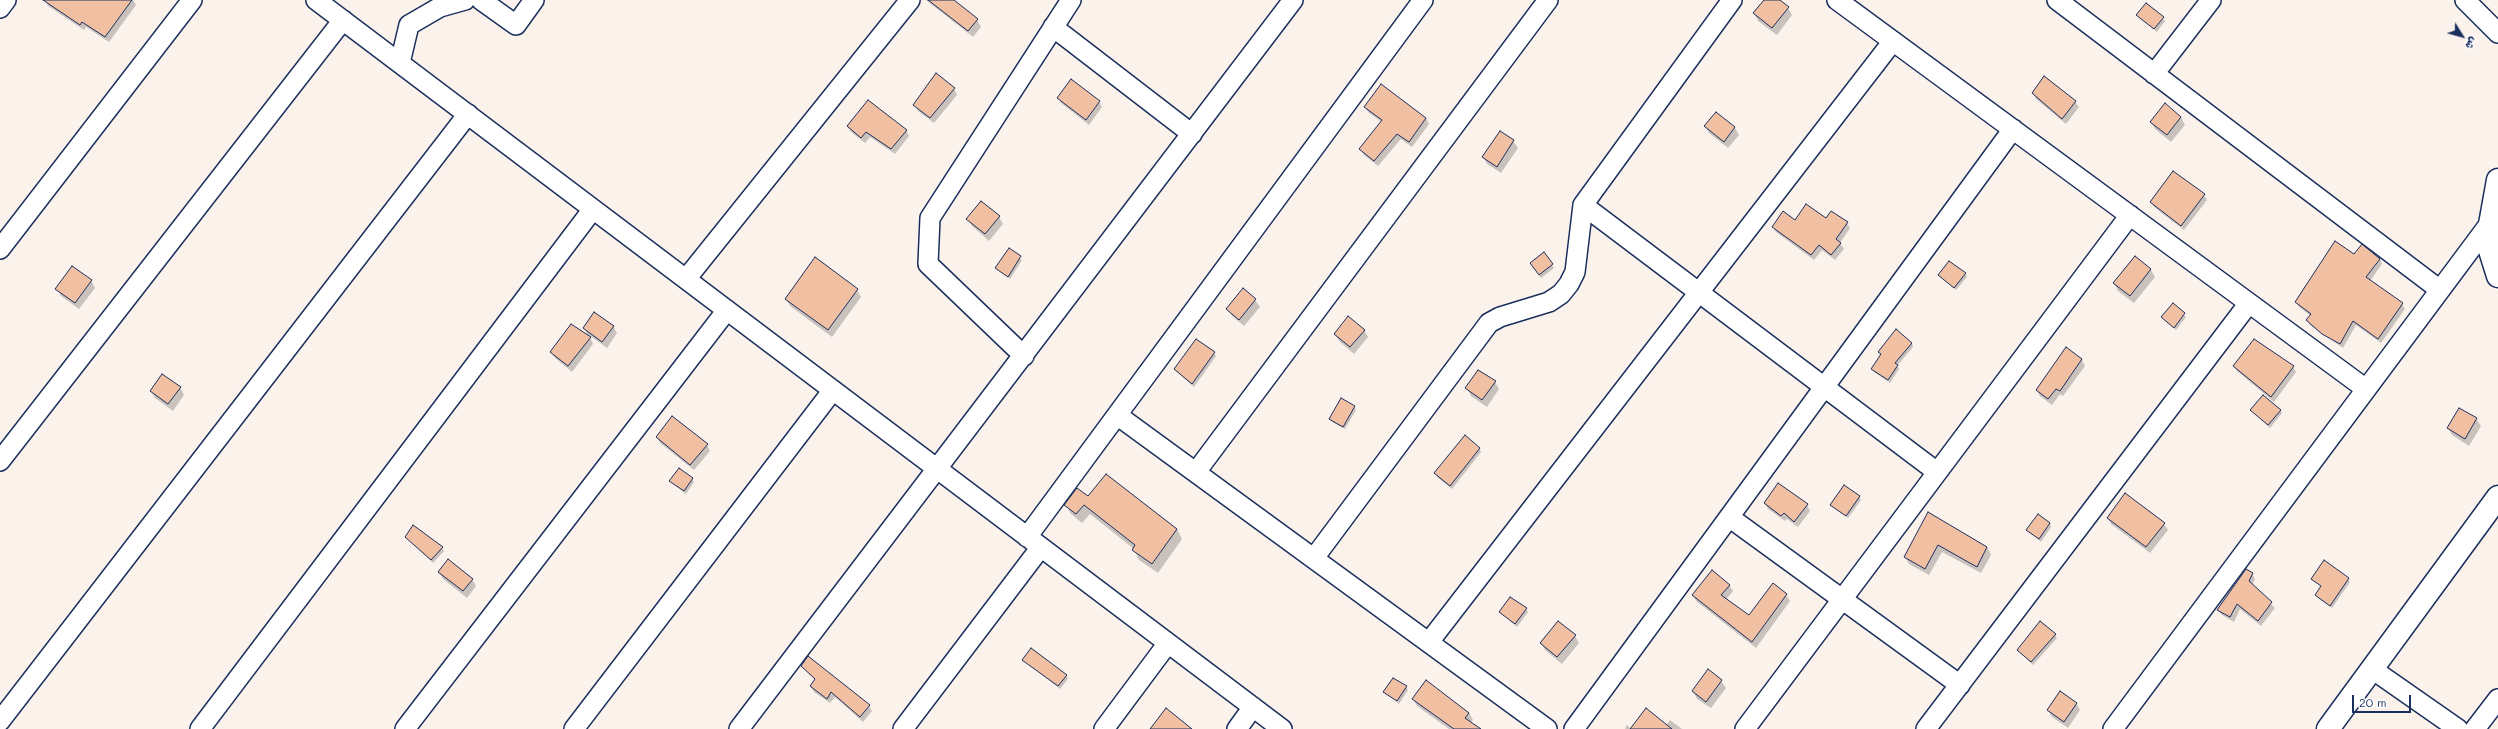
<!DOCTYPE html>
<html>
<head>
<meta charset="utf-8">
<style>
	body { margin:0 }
	#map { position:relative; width:2498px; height:729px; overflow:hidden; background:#fcf2ec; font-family:Mali,"Playpen Sans Arabic",sans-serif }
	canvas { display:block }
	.north { position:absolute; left:2442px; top:16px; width:40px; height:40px; -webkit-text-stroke:3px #fff; paint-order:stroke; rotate:127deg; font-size:11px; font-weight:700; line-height:16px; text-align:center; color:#1b2f5e }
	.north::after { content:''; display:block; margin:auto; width:14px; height:18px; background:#1b2f5e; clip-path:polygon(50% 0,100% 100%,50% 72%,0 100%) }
	.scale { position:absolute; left:2352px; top:695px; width:59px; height:18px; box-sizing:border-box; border:2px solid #1b2f5e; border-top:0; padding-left:5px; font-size:12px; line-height:14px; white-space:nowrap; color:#1b2f5e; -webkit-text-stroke:3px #fff; paint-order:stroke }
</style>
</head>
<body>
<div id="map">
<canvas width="2498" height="729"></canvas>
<div class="north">ش</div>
<div class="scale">20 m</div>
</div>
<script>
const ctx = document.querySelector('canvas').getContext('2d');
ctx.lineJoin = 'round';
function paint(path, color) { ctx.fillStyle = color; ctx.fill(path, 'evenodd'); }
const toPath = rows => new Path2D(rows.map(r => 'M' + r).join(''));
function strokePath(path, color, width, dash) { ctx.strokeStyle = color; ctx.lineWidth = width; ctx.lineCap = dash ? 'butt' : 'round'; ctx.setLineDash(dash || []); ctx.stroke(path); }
paint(toPath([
	[45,0,133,0,136,5,109,42,86,27,84,30,48,6],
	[926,0,952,0,977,20,981,27,973,37],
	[1765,0,1778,0,1788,8,1792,15,1777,35,1758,21,1754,13],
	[2146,4,2165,21,2157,32,2137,15],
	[2044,78,2075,102,2079,107,2066,124,2036,99,2033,93],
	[954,89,957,95,934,123,918,111,915,105],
	[1058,98,1099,102,1102,107,1089,125,1061,103],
	[2165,105,2181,118,2185,125,2171,142,2155,129,2151,122],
	[1365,107,1426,118,1429,124,1412,147,1401,139,1378,166,1364,155,1361,149,1382,122,1369,113],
	[1716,113,1735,128,1739,135,1728,148,1709,133,1705,126],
	[848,127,906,130,909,136,895,154,870,137,865,143,851,132],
	[1500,132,1513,141,1518,148,1501,173,1487,164,1483,157],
	[2204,195,2207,200,2184,230,2154,207,2151,202],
	[999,217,1003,224,989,241,972,226,968,219],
	[1826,220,1847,223,1850,228,1840,243,1844,249,1835,260,1822,250,1814,260,1776,232,1773,227,1795,221],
	[2362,246,2380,259,2382,264,2370,281,2402,304,2405,309,2381,343,2356,325,2343,348,2310,325,2308,320,2311,316,2299,307,2296,302,2354,256],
	[1009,249,1022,260,1010,279,996,268],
	[1544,254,1554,268,1541,278,1533,266],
	[2135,257,2151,270,2155,277,2134,303,2118,291,2114,283],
	[1965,274,1967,277,1956,290,1939,275],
	[91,280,95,288,79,309,61,296,57,289],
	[857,290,861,297,832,337,790,306,786,299],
	[1255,300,1260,307,1244,326,1232,316,1228,309],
	[2173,305,2186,317,2176,330,2162,317],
	[613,326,617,333,607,348,589,335,593,344,572,372,555,358,551,352,589,337,584,328],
	[1364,330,1368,337,1354,354,1339,341,1335,334],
	[1912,343,1913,347,1897,366,1899,369,1890,383,1874,372,1872,369,1881,356,1879,352],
	[2066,349,2082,360,2085,366,2063,396,2060,394,2052,405,2040,396,2037,390],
	[1214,353,1216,356,1194,387,1175,370],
	[2234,366,2293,367,2296,372,2274,402,2237,371],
	[1495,382,1499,389,1487,407,1471,396,1467,388],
	[180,387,184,395,173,411,155,398,151,391],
	[1354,406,1356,410,1345,429,1332,422,1330,419],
	[2459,409,2476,419,2481,426,2469,446,2452,435,2448,428],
	[2251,410,2280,410,2282,413,2270,428],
	[657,437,707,445,710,451,694,470,660,443],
	[1479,448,1481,452,1452,489,1437,477,1436,473],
	[1106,475,1177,529,1182,539,1158,573,1139,560,1134,549,1090,514,1082,523,1071,514,1066,505,1088,498],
	[692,479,694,482,686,494,670,481],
	[1859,496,1861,500,1848,518,1831,505],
	[1765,504,1807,505,1810,511,1798,527,1787,519,1785,521,1768,509],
	[1928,514,1987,547,1991,555,1981,573,1942,552,1929,575,1909,564,1905,557],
	[2108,518,2164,524,2168,530,2150,553,2111,524],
	[2050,523,2051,527,2041,542,2027,530],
	[406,537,442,548,444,551,433,563],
	[439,572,472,579,476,586,467,598,443,579],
	[2252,574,2255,579,2252,586,2275,608,2261,626,2240,609,2234,622,2222,615,2218,610],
	[2312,579,2348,579,2350,582,2332,608,2318,598,2316,595,2322,587],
	[1729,585,1733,591,1726,600,1749,616,1786,595,1790,601,1756,648,1696,601,1693,595],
	[1526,609,1528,612,1517,627,1500,612],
	[2055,635,2057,638,2033,665,2018,650],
	[1575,636,1579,643,1562,664,1545,650,1541,643],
	[1023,660,1066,675,1068,679,1060,689],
	[802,666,869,706,872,711,863,722,835,697,830,703,814,692,811,687,815,680],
	[1721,681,1726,688,1711,708,1697,699,1693,691],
	[1406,687,1408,690,1399,704,1385,692],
	[1413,699,1469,713,1473,720,1470,723,1479,729,1449,729,1417,706],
	[2076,703,2080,710,2068,728,2052,717,2048,710],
	[1670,720,1682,729,1625,729,1627,725,1631,729,1666,726]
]), '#0003');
const building = toPath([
	[43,0,132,0,105,37,82,22,80,25,43,0],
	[928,0,954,0,978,19,968,31,928,0],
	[1764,0,1780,0,1789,7,1772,28,1753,13,1764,0],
	[2146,3,2164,17,2154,29,2136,15,2146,3],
	[936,73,955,88,930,118,913,105,936,73],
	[2044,76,2076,101,2062,119,2032,93,2044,76],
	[1071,79,1100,101,1086,120,1057,98,1071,79],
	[1381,84,1426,118,1409,142,1397,134,1374,161,1359,149,1382,120,1364,107,1381,84],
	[868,100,907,130,891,149,866,132,861,138,847,126,868,100],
	[2165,103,2181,117,2167,135,2150,122,2165,103],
	[1716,112,1735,127,1724,142,1704,126,1716,112],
	[1500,131,1514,140,1497,167,1482,157,1500,131],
	[2173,171,2205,194,2181,226,2150,202,2173,171],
	[981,201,1000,216,985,234,966,219,981,201],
	[1806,204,1826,218,1831,211,1848,222,1836,239,1841,243,1831,255,1819,245,1811,255,1772,227,1783,211,1795,220,1806,204],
	[2335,241,2354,254,2362,244,2380,259,2366,277,2403,303,2378,339,2353,321,2340,344,2322,334,2306,320,2311,314,2295,302,2335,241],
	[1009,248,1021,256,1008,277,995,268,1009,248],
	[1544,252,1553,264,1539,275,1530,263,1544,252],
	[2135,256,2151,269,2130,296,2113,283,2135,256],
	[815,257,858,289,828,330,785,299,815,257],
	[1949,261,1966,273,1954,288,1938,275,1949,261],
	[72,266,92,280,75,303,55,289,72,266],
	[1243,288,1256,299,1239,320,1226,309,1243,288],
	[2173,303,2185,313,2174,328,2161,317,2173,303],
	[594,312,614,326,602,342,583,328,594,312],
	[1348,316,1365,330,1350,347,1334,334,1348,316],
	[571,324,591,337,568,366,550,352,571,324],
	[1896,329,1912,343,1895,363,1898,365,1888,380,1871,369,1881,354,1878,352,1896,329],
	[1196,339,1215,352,1192,384,1174,369,1196,339],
	[2254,339,2294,366,2271,397,2233,366,2254,339],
	[2066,347,2082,359,2060,391,2056,389,2048,399,2036,390,2066,347],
	[1478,370,1496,381,1482,400,1465,388,1478,370],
	[162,374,181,387,168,404,150,391,162,374],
	[2263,395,2281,410,2268,425,2250,410,2263,395],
	[1341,398,1355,406,1343,427,1329,419,1341,398],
	[2459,408,2477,418,2465,439,2447,428,2459,408],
	[672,416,708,444,690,465,656,437,672,416],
	[1465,435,1480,448,1450,486,1434,473,1465,435],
	[679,468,693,478,684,491,669,481,679,468],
	[1106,474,1177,529,1152,564,1132,550,1135,545,1084,505,1076,514,1064,505,1077,488,1088,496,1106,474],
	[1778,483,1808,504,1794,522,1784,513,1781,516,1764,503,1778,483],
	[1844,485,1860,496,1846,516,1830,505,1844,485],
	[2125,493,2165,523,2146,547,2107,518,2125,493],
	[1928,512,1987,547,1977,567,1938,545,1925,569,1904,557,1928,512],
	[2038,514,2050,523,2039,539,2026,530,2038,514],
	[413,525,443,547,431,560,405,537,413,525],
	[448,559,473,579,463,591,438,572,448,559],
	[2324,560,2349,578,2330,606,2315,595,2321,586,2311,579,2324,560],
	[2246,569,2253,573,2249,581,2272,602,2258,621,2237,604,2230,617,2217,610,2246,569],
	[1712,570,1730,585,1721,595,1749,615,1773,583,1787,594,1752,642,1692,595,1712,570],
	[1510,597,1527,608,1515,624,1499,612,1510,597],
	[1558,621,1576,635,1557,657,1540,643,1558,621],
	[2040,621,2056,634,2031,662,2017,650,2040,621],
	[1031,648,1067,675,1058,686,1022,660,1031,648],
	[808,656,870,705,860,717,831,692,827,699,810,686,815,679,801,666,808,656],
	[1708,669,1722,680,1706,702,1692,691,1708,669],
	[1393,678,1407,686,1397,701,1383,692,1393,678],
	[1426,680,1469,713,1465,718,1481,729,1454,729,1412,699,1426,680],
	[2060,691,2077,703,2064,722,2047,710,2060,691],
	[1166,708,1192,729,1150,729,1166,708],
	[1646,708,1672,729,1630,729,1646,708]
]);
paint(building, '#f1bfa2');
strokePath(building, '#1b2f5e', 1);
const minor = toPath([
	[316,0,1282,729],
	[481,0,516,25,534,0],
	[1837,0,2366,389],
	[2057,0,2440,290],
	[2465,0,2498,33],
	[0,8,6,0],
	[1053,27,1192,134],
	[400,63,409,25,440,7,465,0],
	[2154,74,2211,0],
	[1583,205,1937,472],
	[0,249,192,0],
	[686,279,910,0],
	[1024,356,928,264,930,218,1071,0],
	[1117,415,1547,729],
	[0,461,343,20],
	[1196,472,1548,0],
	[1729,517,1960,685],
	[1027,537,1423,0],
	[1314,558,1489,323,1500,317,1549,302,1561,294,1569,284,1575,272,1583,205,1732,0],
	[1429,642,1893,41],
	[2372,669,2458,729],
	[0,721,468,114],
	[200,729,593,209],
	[405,729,727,310],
	[574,729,833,390],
	[739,729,1293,0],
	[903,729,1041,547],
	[1104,729,1168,643],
	[1237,729,1253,707],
	[1574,729,2013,129],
	[1745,729,2130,215],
	[1926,729,2249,303],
	[2113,729,2490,223],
	[2475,729,2498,699]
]);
const tertiary = toPath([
	[2498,180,2487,241,2498,276],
	[2328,729,2498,497]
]);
strokePath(minor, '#1b2f5e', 22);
strokePath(tertiary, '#1b2f5e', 25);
strokePath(minor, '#fff', 19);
strokePath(tertiary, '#fff', 22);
</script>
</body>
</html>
